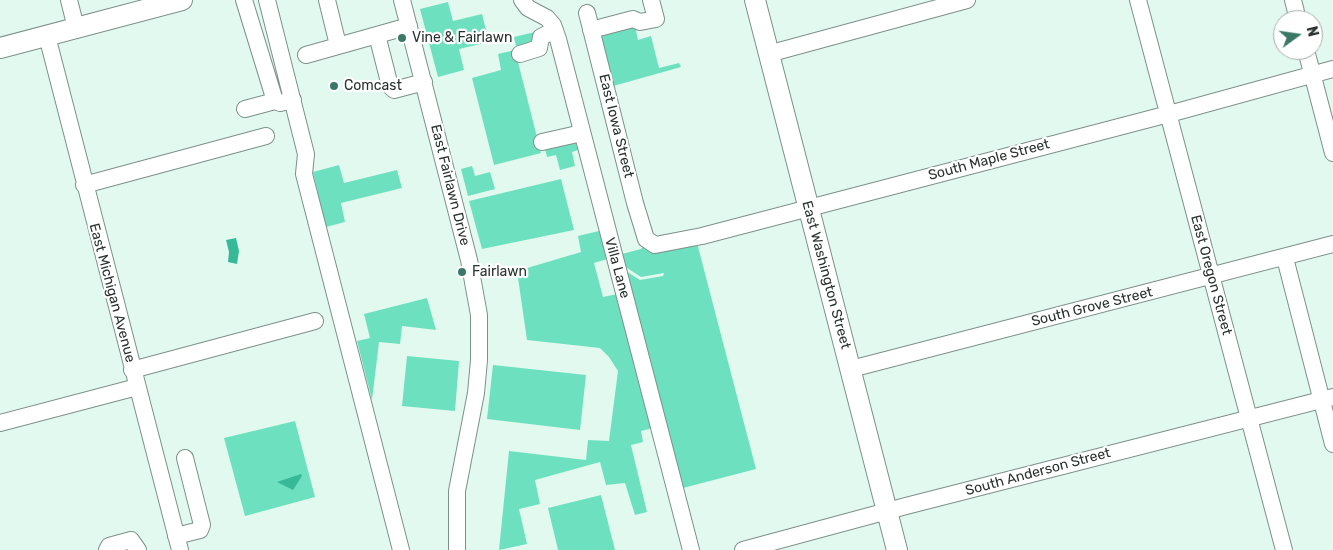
<!DOCTYPE html>
<html>
<head>
<meta charset="utf-8">
<style>
	body { margin:0 }
	#map { position:relative; width:1333px; height:550px; overflow:hidden; background:#e2f9f0; font-family:Rubik,sans-serif }
	canvas { display:block }
	.north { position:absolute; left:1273px; top:10px; width:50px; height:50px; box-sizing:border-box; background:#fff; border:1px solid #a9adac; border-radius:50%; rotate:76deg; font-size:14px; font-weight:700; line-height:20px; text-align:center; color:#29322f }
	.north::after { content:''; display:block; margin:auto; width:18px; height:22px; background:#3a7967; clip-path:polygon(50% 0,100% 100%,50% 72%,0 100%) }
</style>
</head>
<body>
<div id="map">
<canvas width="1333" height="550"></canvas>
<div class="north">N</div>
</div>
<script>
const ctx = document.querySelector('canvas').getContext('2d');
ctx.lineJoin = 'round';
function paint(path, color) { ctx.fillStyle = color; ctx.fill(path, 'evenodd'); }
const toPath = rows => new Path2D(rows.map(r => 'M' + r).join(''));
function strokePath(path, color, width, dash) { ctx.strokeStyle = color; ctx.lineWidth = width; ctx.lineCap = dash ? 'butt' : 'round'; ctx.setLineDash(dash || []); ctx.stroke(path); }
function write(font, color, halo, rows, align = 'center') {
  ctx.font = font + ' Rubik,sans-serif'; ctx.lineWidth = 4.5; ctx.setLineDash([]); ctx.textBaseline = 'middle'; ctx.strokeStyle = halo; ctx.fillStyle = color; for (const [text, x, y, turn = 0] of rows) {
    ctx.save(); ctx.translate(x, y); ctx.rotate((+turn || 0) * Math.PI / 180); ctx.textAlign = isNaN(turn) ? turn : align; if (halo) ctx.strokeText(text, 0, 0); ctx.fillText(text, 0, 0); ctx.restore();
  }
}
paint(toPath([
	[448,2,453,21,482,14,489,42,459,49,464,70,438,77,420,9],
	[635,26,638,40,651,36,659,68,679,63,681,67,606,88,594,43,605,31],
	[543,30,533,42,516,46,514,37],
	[515,50,541,153,494,165,472,78,501,70,498,54],
	[575,141,578,150,572,152,575,166,560,170,556,155,547,157,545,149],
	[339,165,344,183,397,170,402,188,341,203,345,222,326,227,313,172],
	[472,166,475,176,490,172,495,189,468,196,461,169],
	[561,179,574,230,482,249,469,201],
	[599,231,607,259,594,263,603,297,617,294,653,428,641,431,643,442,631,445,647,512,635,515,625,483,606,485,600,462,535,480,540,504,519,509,527,544,499,550,509,451,586,460,588,440,609,441,618,371,609,357,600,348,527,340,517,271,581,252,578,236],
	[696,239,756,469,679,489,621,268,640,280,663,276,664,273,641,277,624,266,622,254,641,249,647,242],
	[427,298,436,330,402,326,400,344,379,342,372,400,357,341,370,338,364,314],
	[407,356,459,361,455,411,402,406],
	[493,365,586,375,580,430,487,419],
	[295,421,315,497,245,516,224,438],
	[601,495,615,550,558,550,548,508]
]), '#6de1bf');
paint(toPath([
	[236,238,239,251,237,264,228,262,229,252,226,240],
	[301,474,302,476,293,490,277,482]
]), '#37b998');
const minor = toPath([
	[69,0,76,28],
	[244,0,275,101,280,103,293,100],
	[267,0,306,154,304,174,401,550],
	[327,0,338,45],
	[402,0,469,260,479,315,479,360,476,393,457,491,457,550],
	[522,0,528,8,547,18,553,25,558,39,691,550],
	[1138,0,1284,550],
	[1293,0,1298,20],
	[587,13,635,203,646,239,655,245,702,236,1180,111,1333,69],
	[591,30,633,19,640,22,656,19,651,0],
	[377,35,409,26],
	[47,36,180,550],
	[1306,50,1333,153],
	[520,54,539,48,541,37,555,30],
	[768,54,967,0],
	[306,55,377,35,390,86,394,90,424,82],
	[245,109,275,101],
	[542,142,582,133],
	[84,185,266,136],
	[1285,258,1333,444],
	[851,369,1333,244],
	[132,370,315,321],
	[0,423,137,387],
	[176,536,200,530,202,525,185,458],
	[107,550,109,546,131,540,138,550],
	[743,550,906,506,1333,397]
]);
const major = toPath([
	[755,0,897,550],
	[0,48,182,0]
]);
strokePath(minor, '#7c918a', 18);
strokePath(major, '#7c918a', 22);
strokePath(minor, '#fff', 16);
strokePath(major, '#fff', 20);
for (const [x, y, r, color] of [
	[402,38,5,"#3a7967"],
	[334,86,5,"#3a7967"],
	[462,272,5,"#3a7967"]
]) { const dot = new Path2D(); dot.arc(x, y, r, 0, 2 * Math.PI); ctx.fillStyle = color; ctx.fill(dot); strokePath(dot, '#fff', 2); }
write('14px', '#29322f', '#fff', [
	["Vine & Fairlawn",412,38],
	["Comcast",344,86],
	["Fairlawn",472,272]
], 'left');
write('14px', '#29322f', '#fff', [
	["East Iowa Street",616,126,76],
	["South Maple Street",989,160,-15],
	["East Fairlawn Drive",450,185,76],
	["Villa Lane",617,268,75],
	["East Washington Street",826,275,75],
	["East Oregon Street",1211,275,75],
	["East Michigan Avenue",112,293,75],
	["South Grove Street",1092,307,-14],
	["South Anderson Street",1038,472,-15]
]);
</script>
</body>
</html>
